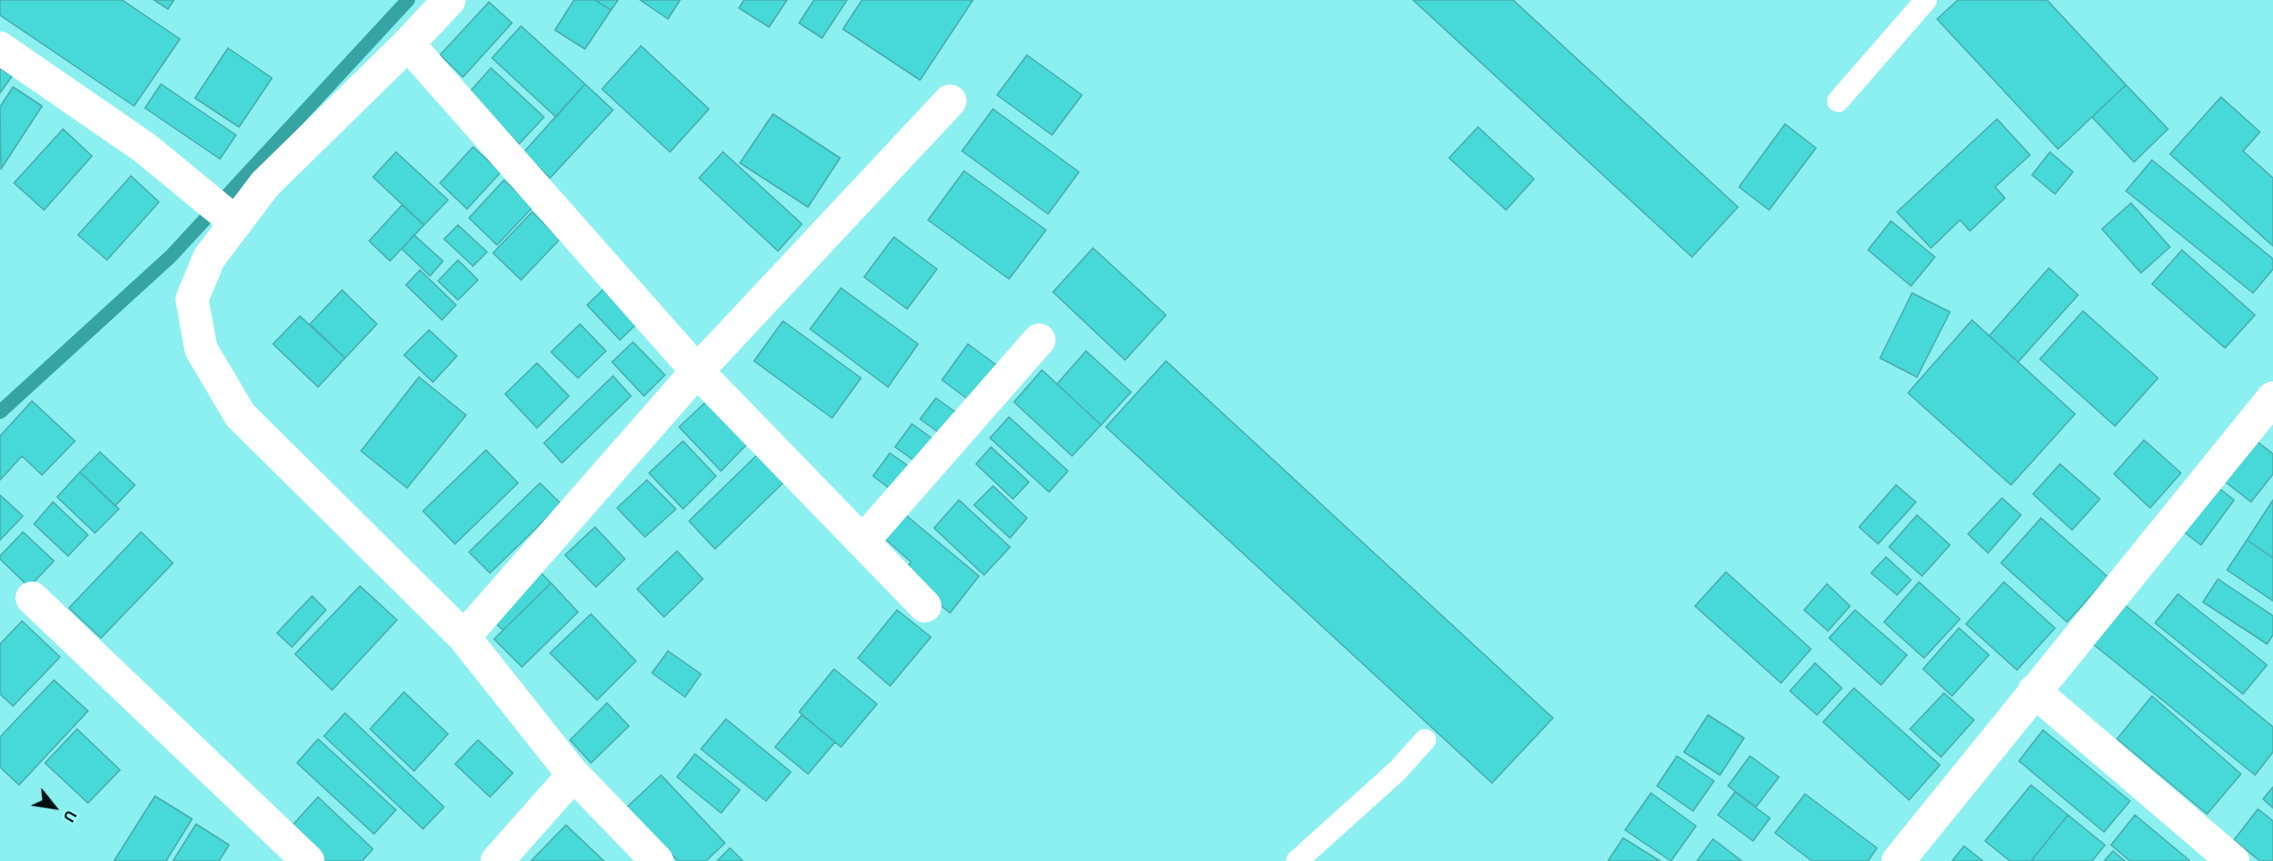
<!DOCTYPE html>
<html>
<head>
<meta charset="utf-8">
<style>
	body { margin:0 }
	#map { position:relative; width:2273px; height:861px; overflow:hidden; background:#8df0f0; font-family:"Alegreya Sans",sans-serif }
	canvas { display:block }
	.north { position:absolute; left:24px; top:777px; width:60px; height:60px; -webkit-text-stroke:4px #9bfefd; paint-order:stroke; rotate:120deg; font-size:16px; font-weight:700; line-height:24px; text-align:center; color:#000f0f }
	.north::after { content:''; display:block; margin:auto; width:21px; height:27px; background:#000f0f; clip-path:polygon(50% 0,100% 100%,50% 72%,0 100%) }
</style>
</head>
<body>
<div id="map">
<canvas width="2273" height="861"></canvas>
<div class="north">U</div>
</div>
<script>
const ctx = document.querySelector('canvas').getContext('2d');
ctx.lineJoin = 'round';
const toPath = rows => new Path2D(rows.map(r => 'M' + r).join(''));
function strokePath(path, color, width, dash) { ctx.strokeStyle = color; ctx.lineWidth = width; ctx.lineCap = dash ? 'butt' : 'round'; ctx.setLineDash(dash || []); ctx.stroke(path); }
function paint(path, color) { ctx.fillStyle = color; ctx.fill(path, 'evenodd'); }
strokePath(toPath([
	[0,412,171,256,408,0]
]), '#37a4a4', 14);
const building = toPath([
	[0,0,122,0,180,39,134,106,0,15,0,0],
	[154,0,174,0,168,9,154,0],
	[574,0,595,0,611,10,585,49,555,30,574,0],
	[595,0,618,0,611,10,595,0],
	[640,0,680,0,668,19,640,0],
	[744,0,787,0,769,27,739,8,744,0],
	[814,0,847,0,822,38,799,23,814,0],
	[862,0,973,0,920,80,843,29,862,0],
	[1413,0,1513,0,1738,207,1692,257,1413,0],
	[1958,0,2047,0,2126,85,2058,149,1937,19,1958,0],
	[489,2,512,23,463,77,440,55,489,2],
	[521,26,585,84,556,117,492,58,521,26],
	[641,46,709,109,670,152,602,89,641,46],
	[228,48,272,78,239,127,195,98,228,48],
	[1027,55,1082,95,1052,135,997,95,1027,55],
	[0,68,12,76,0,93,0,68],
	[491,68,544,117,519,144,466,96,491,68],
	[161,84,236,135,220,159,145,108,161,84],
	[585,84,613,110,550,178,523,153,585,84],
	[2126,85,2168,129,2134,162,2092,117,2126,85],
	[13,87,42,106,1,169,0,107,13,87],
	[2221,97,2260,132,2243,151,2273,178,2273,246,2170,154,2221,97],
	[993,109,1079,172,1048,214,962,151,993,109],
	[773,114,840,158,808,207,740,163,773,114],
	[1997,119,2030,155,1995,187,2005,198,1970,231,1960,220,1931,248,1897,212,1997,119],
	[1785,124,1816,148,1769,210,1739,187,1785,124],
	[1478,127,1534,179,1506,210,1449,158,1478,127],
	[63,129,92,156,44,210,14,183,63,129],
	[473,147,501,172,467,209,440,183,473,147],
	[396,152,448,200,424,225,373,177,396,152],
	[723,152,802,224,778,251,699,178,723,152],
	[2050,152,2073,172,2055,194,2032,175,2050,152],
	[2152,160,2273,259,2273,269,2253,293,2126,191,2152,160],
	[964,171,1046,230,1009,279,928,220,964,171],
	[131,176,159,202,107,260,78,235,131,176],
	[504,180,533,207,497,245,469,218,504,180],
	[2131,203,2170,247,2141,273,2102,229,2131,203],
	[402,205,424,225,390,261,369,241,402,205],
	[532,212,560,239,521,280,493,253,532,212],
	[1891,221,1935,257,1911,286,1868,250,1891,221],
	[458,225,487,252,473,266,444,239,458,225],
	[414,235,443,261,430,276,402,249,414,235],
	[894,237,937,269,907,309,864,277,894,237],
	[1093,248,1166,315,1125,360,1053,292,1093,248],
	[2182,250,2255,315,2225,348,2152,284,2182,250],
	[458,260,478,280,458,300,438,281,458,260],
	[2049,268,2078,295,2018,362,1989,336,2049,268],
	[420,270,456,305,442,320,406,285,420,270],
	[613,280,646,315,620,340,587,305,613,280],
	[841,288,918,344,888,387,810,329,841,288],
	[342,290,377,324,345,358,310,324,342,290],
	[1912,293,1950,312,1917,377,1880,358,1912,293],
	[2083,311,2158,378,2115,426,2040,359,2083,311],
	[300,316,345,358,318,387,273,344,300,316],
	[1972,320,2075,414,2011,485,1908,393,1972,320],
	[783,321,861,378,832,418,754,361,783,321],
	[580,324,606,351,578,378,551,352,580,324],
	[429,330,457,356,433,382,404,355,429,330],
	[633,342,665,375,644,396,612,362,633,342],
	[968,344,999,367,973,403,942,380,968,344],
	[1086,351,1131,392,1101,425,1057,384,1086,351],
	[1166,361,1553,718,1492,783,1106,427,1166,361],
	[537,363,569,396,537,428,505,394,537,363],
	[1042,370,1101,425,1072,456,1014,402,1042,370],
	[613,376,631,396,562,463,544,443,613,376],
	[419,377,466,415,407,488,361,451,419,377],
	[711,397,752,439,721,471,679,427,711,397],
	[936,398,961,416,945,437,920,419,936,398],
	[32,401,75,441,42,475,22,456,0,480,0,436,32,401],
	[1009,417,1068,471,1049,492,990,438,1009,417],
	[912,424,940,444,923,467,895,447,912,424],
	[2250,436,2273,454,2273,474,2251,502,2219,477,2250,436],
	[2144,440,2181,473,2150,508,2114,474,2144,440],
	[683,441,716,476,683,509,649,473,683,441],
	[991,447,1029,482,1013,499,976,464,991,447],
	[486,450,518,483,455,544,423,511,486,450],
	[100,452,135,485,115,506,80,472,100,452],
	[890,453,915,471,898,495,873,476,890,453],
	[757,455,784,482,715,549,689,521,757,455],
	[2060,464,2100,499,2072,530,2033,494,2060,464],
	[80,472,119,509,95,533,57,497,80,472],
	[647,480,676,509,645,537,617,508,647,480],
	[2210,481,2234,500,2201,545,2176,526,2210,481],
	[540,483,561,504,490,573,469,552,540,483],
	[1896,485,1916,502,1878,544,1859,527,1896,485],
	[993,486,1027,518,1010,538,974,505,993,486],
	[0,495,23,516,0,540,0,495],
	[2002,498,2021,515,1988,553,1968,534,2002,498],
	[959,500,1010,547,984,575,934,528,959,500],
	[2273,500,2273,558,2247,540,2273,500],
	[53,502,88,535,68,556,34,524,53,502],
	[902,512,979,576,950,613,902,574,911,562,882,536,902,512],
	[1917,515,1950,545,1922,576,1889,547,1917,515],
	[2041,518,2108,577,2067,622,2001,563,2041,518],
	[595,527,625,559,596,587,565,555,595,527],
	[23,532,54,561,29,587,0,559,0,556,23,532],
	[141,532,173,563,101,638,69,608,141,532],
	[2247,540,2273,558,2273,601,2227,570,2247,540],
	[677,551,703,579,664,617,637,589,677,551],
	[1886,557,1911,580,1897,595,1871,573,1886,557],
	[538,570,551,583,503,630,490,618,538,570],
	[1726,572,1811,649,1781,683,1695,606,1726,572],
	[2218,579,2273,616,2273,635,2267,644,2203,602,2218,579],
	[1919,582,1960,619,1924,658,1884,622,1919,582],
	[2004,582,2055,628,2017,670,1966,624,2004,582],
	[551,583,578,612,522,667,494,639,551,583],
	[1827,584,1850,606,1828,631,1804,610,1827,584],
	[360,586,397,620,332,690,295,654,360,586],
	[2178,594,2267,665,2243,694,2155,623,2178,594],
	[312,596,326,610,292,647,277,633,312,596],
	[2120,601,2273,727,2273,752,2255,775,2088,640,2120,601],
	[897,610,931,637,890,686,858,658,897,610],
	[1855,610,1907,655,1881,685,1829,638,1855,610],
	[591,614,636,661,597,700,550,653,591,614],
	[22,621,60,657,13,706,0,694,0,644,22,621],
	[1959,628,1989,655,1952,696,1923,669,1959,628],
	[668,651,701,674,685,697,652,673,668,651],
	[1815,663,1842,688,1817,715,1790,691,1815,663],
	[834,669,877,704,841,747,799,712,834,669],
	[54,680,88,711,19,785,0,767,0,737,54,680],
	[1854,688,1940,765,1909,800,1823,722,1854,688],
	[404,692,448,734,414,771,370,729,404,692],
	[1944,693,1974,720,1941,757,1910,729,1944,693],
	[2152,696,2241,774,2207,814,2117,739,2152,696],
	[607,703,629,726,591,763,570,740,607,703],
	[345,713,444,807,423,829,324,736,345,713],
	[802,715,835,742,808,774,775,747,802,715],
	[1708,715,1744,738,1720,775,1684,752,1708,715],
	[726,719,791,772,766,801,701,749,726,719],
	[77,729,120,770,88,803,45,763,77,729],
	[2043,730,2130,801,2104,832,2019,761,2043,730],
	[318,739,396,810,374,834,297,763,318,739],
	[478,740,513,773,490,797,455,764,478,740],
	[695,754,740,790,721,813,677,777,695,754],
	[1677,756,1714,781,1693,811,1657,786,1677,756],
	[1750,756,1779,777,1756,807,1728,786,1750,756],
	[661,775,725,843,706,861,678,861,626,808,661,775],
	[2031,785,2068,815,2031,861,2010,861,1985,841,2031,785],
	[2273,787,2273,808,2263,799,2273,787],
	[1735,792,1770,818,1753,841,1718,815,1735,792],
	[1651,793,1696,826,1671,861,1625,830,1651,793],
	[1805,794,1877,848,1868,861,1812,861,1775,833,1805,794],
	[155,796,192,819,166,861,114,861,155,796],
	[318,797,373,849,362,861,323,861,289,829,318,797],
	[2258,809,2273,821,2273,861,2260,861,2234,840,2258,809],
	[2068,815,2105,845,2092,861,2031,861,2068,815],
	[2135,815,2189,860,2189,861,2130,861,2111,845,2135,815],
	[196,824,229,845,219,861,173,861,196,824],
	[566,825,604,861,531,861,566,825],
	[1623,838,1660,861,1608,861,1623,838],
	[1713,839,1742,861,1697,861,1713,839],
	[1964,846,1983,861,1952,861,1964,846],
	[730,848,743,861,717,861,730,848],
	[2113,851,2125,861,2104,861,2113,851]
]);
paint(building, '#47d8d8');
strokePath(building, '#49afaf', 1.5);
strokePath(toPath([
	[1838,101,1926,0],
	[1297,861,1397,771,1425,740]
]), '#fff', 22);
strokePath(toPath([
	[449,0,408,44,265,184,209,258,192,299,201,349,240,415,464,637,571,772,657,861],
	[408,44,697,371,925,606],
	[0,48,145,148,235,222],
	[863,541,1039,340],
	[32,598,308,861],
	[464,637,697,371,950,101],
	[2034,691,2233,861],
	[497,861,567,782,571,772],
	[1898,861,2273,398]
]), '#fff', 33);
</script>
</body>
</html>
